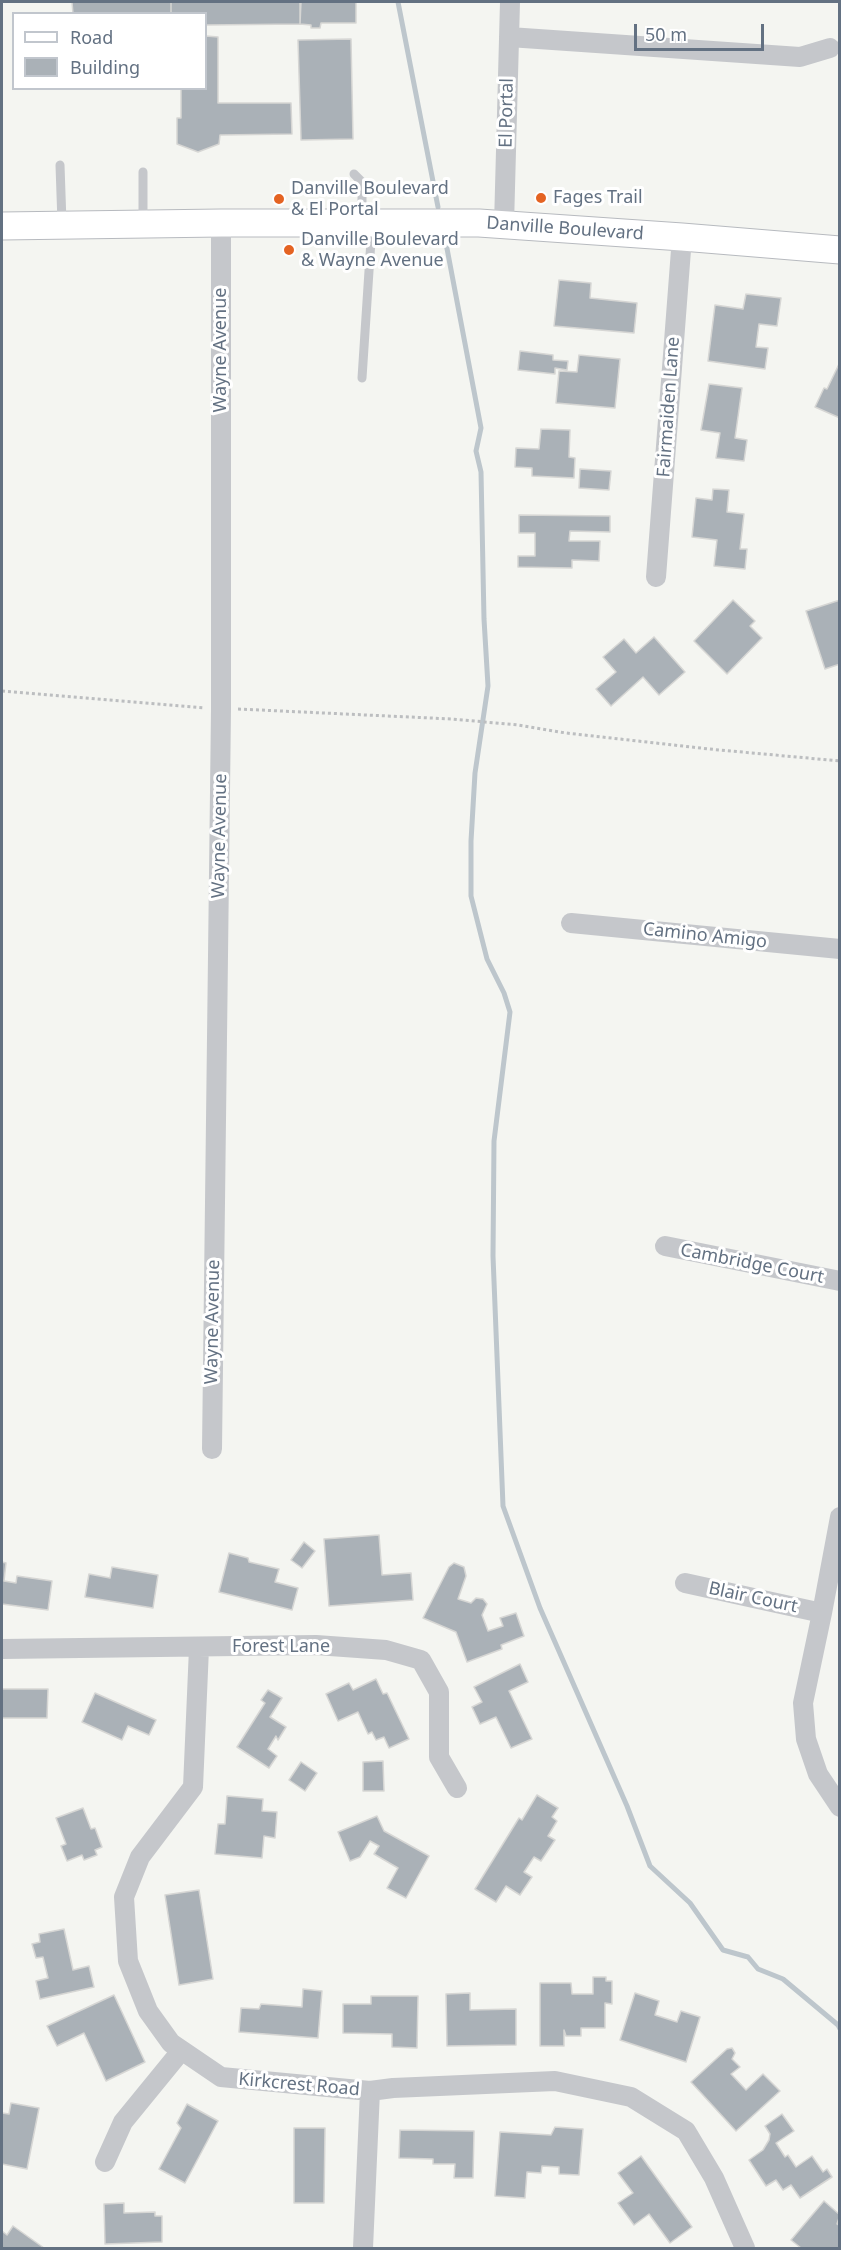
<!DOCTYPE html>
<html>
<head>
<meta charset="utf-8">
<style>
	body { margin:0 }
	#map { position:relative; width:841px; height:2250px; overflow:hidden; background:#f4f5f1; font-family:"Noto Sans",sans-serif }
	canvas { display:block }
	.frame { position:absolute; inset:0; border:3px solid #637182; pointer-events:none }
	.legend { position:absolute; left:12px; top:12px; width:195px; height:78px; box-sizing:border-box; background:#fff; border:2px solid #c1c6cd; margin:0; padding:8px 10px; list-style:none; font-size:18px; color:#637182 }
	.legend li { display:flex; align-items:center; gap:12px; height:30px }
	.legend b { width:30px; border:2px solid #c1c6cd }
	.scale { position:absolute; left:634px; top:24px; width:130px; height:27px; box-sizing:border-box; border:3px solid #637182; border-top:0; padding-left:8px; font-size:18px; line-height:21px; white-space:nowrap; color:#637182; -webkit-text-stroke:4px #fff; paint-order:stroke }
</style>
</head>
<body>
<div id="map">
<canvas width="841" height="2250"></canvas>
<div class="frame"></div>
<ul class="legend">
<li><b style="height:8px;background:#fff"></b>Road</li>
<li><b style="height:16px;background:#aab1b7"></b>Building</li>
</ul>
<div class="scale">50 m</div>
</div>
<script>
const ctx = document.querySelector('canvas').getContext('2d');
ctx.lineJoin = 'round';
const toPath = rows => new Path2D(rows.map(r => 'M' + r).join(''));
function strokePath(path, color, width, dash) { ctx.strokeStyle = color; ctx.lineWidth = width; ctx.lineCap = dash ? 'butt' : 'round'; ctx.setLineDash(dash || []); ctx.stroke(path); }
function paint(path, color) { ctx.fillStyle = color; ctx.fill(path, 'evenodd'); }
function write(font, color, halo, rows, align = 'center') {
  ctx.font = font + ' "Noto Sans",sans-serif'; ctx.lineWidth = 6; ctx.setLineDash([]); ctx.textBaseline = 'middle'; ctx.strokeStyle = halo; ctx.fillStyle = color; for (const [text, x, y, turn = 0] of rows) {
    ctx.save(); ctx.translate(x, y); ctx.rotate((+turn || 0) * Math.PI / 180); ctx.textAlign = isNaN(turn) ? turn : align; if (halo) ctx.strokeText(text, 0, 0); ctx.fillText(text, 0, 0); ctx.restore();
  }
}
strokePath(toPath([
	[398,2,438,207],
	[445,238,481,428,476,451,481,472,484,619,488,686,475,773,471,841,471,896,487,959,504,993,510,1012,494,1141,493,1256,503,1506,540,1608,627,1806,650,1866,690,1903,723,1950,748,1957,758,1969,783,1979,838,2025,840,2029]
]), '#bdc6cc', 5);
const building = toPath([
	[72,2,171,2,171,14,73,14,72,2],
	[171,2,300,2,300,24,206,25,206,14,171,14,171,2],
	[301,2,356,2,356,23,321,23,320,28,311,28,311,25,300,24,301,2],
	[206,36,218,37,218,103,291,103,292,134,220,135,219,144,198,152,177,144,177,118,181,118,181,88,206,88,206,36],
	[351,39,353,139,301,140,298,40,351,39],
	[559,280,591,283,590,298,637,303,634,333,554,326,559,280],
	[746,294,781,298,777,326,759,324,756,347,768,348,765,369,708,361,715,305,743,309,746,294],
	[520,351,553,355,553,360,568,361,567,370,555,368,555,374,518,370,520,351],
	[579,355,620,359,615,408,556,403,559,371,577,372,579,355],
	[840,362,840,418,815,407,824,388,827,389,840,362],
	[709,384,742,388,735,438,747,440,744,461,716,458,720,433,701,430,709,384],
	[541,429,570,430,569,457,575,458,574,478,532,476,532,468,515,467,516,448,539,449,541,429],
	[580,469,611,471,609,490,579,488,580,469],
	[713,489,729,490,727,512,744,514,740,549,747,549,745,569,714,566,717,540,692,537,696,498,712,500,713,489],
	[519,515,610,516,610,532,570,531,569,541,600,541,599,561,572,560,572,568,518,567,518,556,535,556,535,533,519,533,519,515],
	[733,600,755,621,750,626,762,638,727,674,694,641,733,600],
	[840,600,840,664,825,669,806,611,840,600],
	[654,637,685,672,659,695,643,677,611,706,596,689,616,672,603,657,624,639,636,653,654,637],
	[379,1535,382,1575,411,1573,413,1600,329,1606,324,1539,379,1535],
	[304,1542,315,1551,302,1568,291,1560,304,1542],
	[229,1553,248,1558,249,1562,279,1569,275,1582,298,1588,292,1610,219,1592,229,1553],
	[2,1562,6,1563,4,1581,16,1583,17,1576,52,1581,48,1610,2,1604,2,1562],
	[454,1563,464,1567,466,1576,458,1599,471,1603,476,1598,483,1599,487,1604,482,1615,488,1631,503,1626,500,1618,516,1613,524,1636,501,1645,502,1649,467,1662,456,1632,423,1618,449,1567,454,1563],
	[112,1567,158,1575,153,1608,85,1597,89,1574,110,1578,112,1567],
	[520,1664,528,1682,509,1691,532,1739,511,1748,496,1717,480,1724,472,1707,482,1702,474,1687,520,1664],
	[376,1679,383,1694,387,1693,409,1739,389,1748,384,1737,376,1740,372,1732,368,1734,358,1712,338,1721,326,1694,349,1683,353,1690,376,1679],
	[2,1689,48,1689,47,1718,2,1718,2,1689],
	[268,1690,282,1698,270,1717,286,1727,278,1740,276,1736,268,1749,277,1756,269,1768,237,1747,265,1703,261,1700,268,1690],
	[95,1693,156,1720,149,1735,128,1726,122,1740,82,1722,95,1693],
	[383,1761,384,1791,363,1791,363,1762,383,1761],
	[301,1762,317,1773,305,1791,289,1780,301,1762],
	[537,1795,558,1808,552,1817,557,1821,548,1836,555,1840,541,1861,534,1857,524,1872,532,1877,520,1895,506,1886,496,1902,475,1889,519,1818,522,1820,537,1795],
	[227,1796,263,1799,262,1811,277,1812,275,1838,264,1836,262,1858,215,1854,218,1824,225,1824,227,1796],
	[83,1808,91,1829,95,1828,102,1847,95,1850,97,1855,84,1860,82,1855,67,1861,61,1846,66,1844,56,1818,83,1808],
	[377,1816,384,1831,429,1856,406,1898,387,1888,398,1868,374,1854,379,1846,370,1841,360,1857,350,1861,338,1832,377,1816],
	[199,1890,213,1979,179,1985,165,1895,199,1890],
	[64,1929,73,1970,89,1966,94,1987,40,1999,36,1981,48,1978,43,1957,36,1958,32,1944,40,1942,39,1934,64,1929],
	[593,1977,606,1977,606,1981,612,1981,612,2004,605,2003,605,2028,581,2028,581,2036,566,2036,564,2030,564,2046,540,2046,540,1983,571,1983,572,1994,593,1994,593,1977],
	[303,1989,322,1991,318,2038,239,2032,241,2008,259,2009,261,2004,302,2007,303,1989],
	[470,1993,470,2010,516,2009,516,2045,447,2046,446,1994,470,1993],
	[635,1993,659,2001,655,2015,677,2022,681,2011,700,2017,686,2062,620,2040,635,1993],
	[114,1995,145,2062,106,2081,84,2033,57,2046,47,2026,114,1995],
	[371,1996,418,1996,417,2048,392,2047,392,2034,343,2033,343,2004,371,2004,371,1996],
	[732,2048,735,2053,732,2059,740,2067,731,2074,746,2090,763,2074,780,2091,736,2131,691,2082,727,2049,732,2048],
	[11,2103,39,2108,27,2169,2,2164,2,2113,9,2114,11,2103],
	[187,2104,218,2121,185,2183,159,2169,181,2128,177,2123,187,2104],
	[782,2114,794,2131,776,2143,785,2157,788,2155,796,2167,812,2156,823,2172,827,2169,832,2177,800,2198,791,2185,783,2190,776,2180,766,2186,749,2160,763,2150,769,2140,770,2134,765,2126,782,2114],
	[555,2127,583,2129,579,2175,559,2174,559,2167,542,2166,541,2173,527,2172,525,2198,495,2196,500,2132,551,2135,555,2127],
	[294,2128,325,2128,324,2203,294,2203,294,2128],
	[400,2130,474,2131,473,2178,454,2178,455,2164,433,2164,433,2159,399,2158,400,2130],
	[641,2156,692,2227,670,2243,649,2214,634,2225,618,2203,633,2193,618,2173,641,2156],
	[824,2201,840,2215,837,2224,840,2226,840,2248,801,2248,791,2240,824,2201],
	[124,2203,124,2213,155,2212,155,2216,162,2216,162,2242,105,2244,104,2204,124,2203],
	[13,2226,44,2248,2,2248,2,2231,7,2235,13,2226]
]);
paint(building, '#aab1b7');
strokePath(building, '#d6d6d4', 1.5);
const secondary = toPath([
	[2,226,221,223,479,223,682,237,840,250]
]);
strokePath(secondary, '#b7babf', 29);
strokePath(toPath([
	[2,691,204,708],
	[238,709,452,719,518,725,566,733,709,749,840,761]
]), '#bcbec0', 3, [3, 3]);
strokePath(toPath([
	[60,165,62,223],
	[143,172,143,223],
	[354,174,362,182,362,221],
	[362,378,372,225]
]), '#c5c7cb', 9);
strokePath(toPath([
	[509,37,800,57,830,48],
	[504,225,510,2],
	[656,577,682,237],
	[571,923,840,949],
	[665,1246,840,1281],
	[212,1449,221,709,221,223],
	[840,1517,822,1613,803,1703,806,1739,818,1774,840,1807],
	[685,1583,822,1613],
	[199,1648,193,1787,140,1857,124,1897,128,1961,148,2011,171,2043,221,2077,370,2091,393,2088,555,2081,631,2097,686,2131,714,2178,745,2248],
	[2,1649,316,1645,386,1650,421,1660,439,1692,439,1757,457,1788],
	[105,2162,123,2122,181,2051],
	[363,2248,370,2091]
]), '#c5c7cb', 20);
strokePath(secondary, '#fff', 27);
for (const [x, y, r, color] of [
	[541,198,6,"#e46322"],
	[279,199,6,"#e46322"],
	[289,250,6,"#e46322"]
]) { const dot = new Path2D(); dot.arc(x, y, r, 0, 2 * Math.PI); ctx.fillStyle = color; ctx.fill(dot); strokePath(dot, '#fff', 2); }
write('18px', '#637182', '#fff', [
	["El Portal",507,113,-89],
	["Danville Boulevard",565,229,4],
	["Wayne Avenue",221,350,-90],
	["Fairmaiden Lane",669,407,-86],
	["Wayne Avenue",220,836,-89],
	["Camino Amigo",705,936,6],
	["Cambridge Court",752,1264,11],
	["Wayne Avenue",213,1322,-89],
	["Blair Court",753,1598,12],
	["Forest Lane",281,1647],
	["Kirkcrest Road",299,2085,5]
]);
write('18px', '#637182', '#fff', [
	["Danville Boulevard",291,189],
	["& El Portal",291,210],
	["Fages Trail",553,198],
	["Danville Boulevard",301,240],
	["& Wayne Avenue",301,261]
], 'left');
</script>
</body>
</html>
